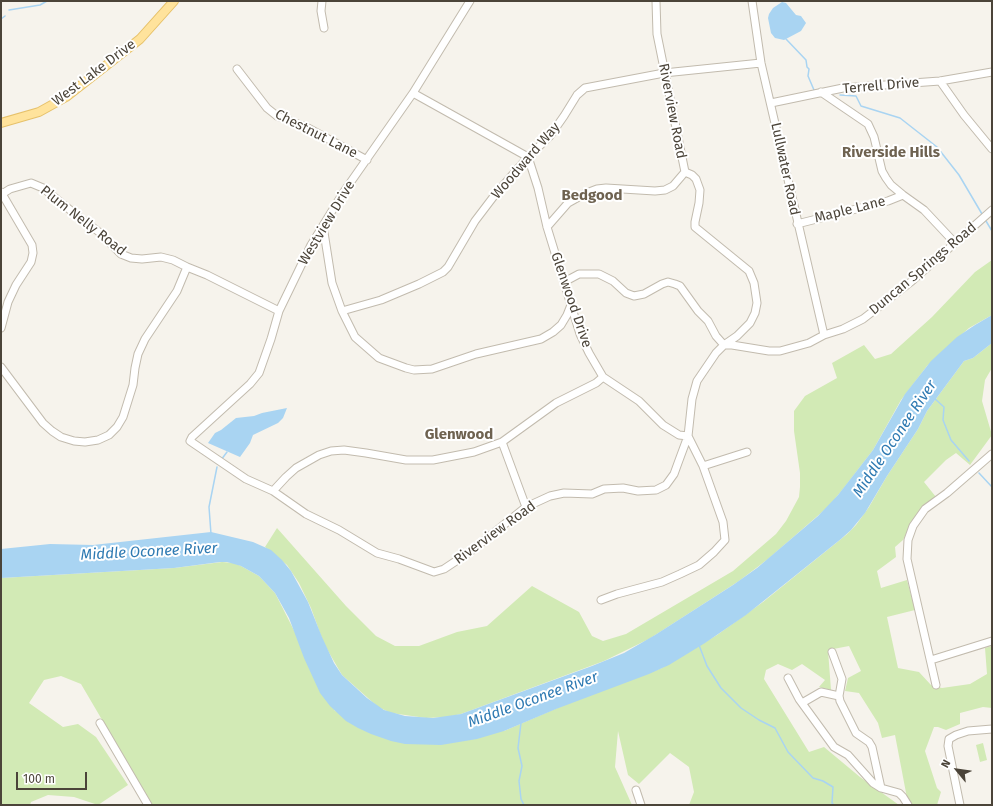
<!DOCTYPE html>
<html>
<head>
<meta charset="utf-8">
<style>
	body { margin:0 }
	#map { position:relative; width:993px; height:806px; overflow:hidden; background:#f6f3ec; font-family:"Fira Sans",sans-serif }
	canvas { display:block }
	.frame { position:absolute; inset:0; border:2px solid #4b4439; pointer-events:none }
	.north { position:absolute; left:937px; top:750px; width:40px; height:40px; -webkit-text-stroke:3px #fff; paint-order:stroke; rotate:299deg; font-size:11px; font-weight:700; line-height:16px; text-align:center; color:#4b4439 }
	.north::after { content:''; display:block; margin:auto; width:14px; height:18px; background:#4b4439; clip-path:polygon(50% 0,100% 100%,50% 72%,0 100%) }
	.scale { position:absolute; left:16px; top:772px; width:71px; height:18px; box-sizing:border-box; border:2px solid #4b4439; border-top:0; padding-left:5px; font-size:12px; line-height:14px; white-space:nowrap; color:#4b4439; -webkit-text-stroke:3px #fff; paint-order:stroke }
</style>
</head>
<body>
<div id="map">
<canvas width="993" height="806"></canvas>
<div class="frame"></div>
<div class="north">N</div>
<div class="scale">100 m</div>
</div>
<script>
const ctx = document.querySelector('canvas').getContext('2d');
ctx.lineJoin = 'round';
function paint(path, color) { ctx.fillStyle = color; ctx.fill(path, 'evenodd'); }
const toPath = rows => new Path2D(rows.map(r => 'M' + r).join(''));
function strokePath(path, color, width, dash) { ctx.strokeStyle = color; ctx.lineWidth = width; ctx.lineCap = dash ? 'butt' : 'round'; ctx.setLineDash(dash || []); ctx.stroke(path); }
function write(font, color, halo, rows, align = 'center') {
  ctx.font = font + ' "Fira Sans",sans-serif'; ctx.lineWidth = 4; ctx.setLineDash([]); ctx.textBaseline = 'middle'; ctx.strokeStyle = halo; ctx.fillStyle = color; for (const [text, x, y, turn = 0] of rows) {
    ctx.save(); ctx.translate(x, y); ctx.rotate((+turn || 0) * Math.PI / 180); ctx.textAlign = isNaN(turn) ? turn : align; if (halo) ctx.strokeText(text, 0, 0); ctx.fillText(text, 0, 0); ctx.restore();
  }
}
paint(toPath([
	[992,260,992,315,969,328,927,366,901,400,873,450,843,489,829,506,768,559,739,581,649,639,604,661,461,714,447,717,426,718,391,713,378,707,342,675,324,644,311,608,299,583,287,565,265,547,277,528,346,606,376,636,395,646,419,646,457,632,487,626,532,586,579,612,592,636,603,641,626,634,733,571,776,534,786,521,799,497,800,487,800,473,794,431,794,411,805,396,837,378,832,363,864,345,875,359,891,354,932,317,975,272],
	[992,343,992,368,985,380,982,401,992,435,970,465,956,453,946,460,924,482,936,497,912,522,903,540,895,547,896,557,877,571,881,588,907,580,915,610,887,617,898,668,919,672,931,685,942,688,970,684,987,674,985,648,992,646,992,708,983,707,960,713,960,724,946,730,938,727,934,727,925,751,937,788,941,792,937,805,910,805,907,798,895,735,882,738,878,723,859,693,845,691,848,678,861,671,849,646,828,650,831,690,819,687,825,680,802,664,792,670,778,664,766,670,764,679,809,752,824,747,860,777,899,805,689,805,694,792,689,767,670,753,639,784,628,775,618,731,615,767,632,805,152,805,81,684,61,676,44,680,29,703,63,727,78,724,96,737,128,785,98,805,74,797,48,795,31,802,30,805,1,805,1,578,174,568,222,562,234,563,241,566,259,576,275,593,335,711,504,731,569,703,662,668,717,635,763,602,846,535,856,525,869,507,887,476,918,429,927,411,964,361,973,358],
	[983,743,987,760,980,762,976,745]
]), '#d2eab5');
paint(toPath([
	[782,2,786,3,796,15,801,16,806,23,801,31,784,40,775,38,771,33,768,18,769,14,773,8],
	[992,315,992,343,973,358,964,361,927,411,918,429,887,476,865,513,851,530,841,539,746,615,705,643,669,665,649,674,556,709,504,731,477,739,441,745,405,744,391,741,371,734,358,728,346,721,330,706,320,693,304,658,289,618,275,593,259,576,241,566,227,562,220,562,174,568,1,578,1,549,50,544,93,545,211,532,253,542,271,550,282,560,291,571,308,602,322,637,334,663,342,675,367,698,384,710,405,716,433,718,461,714,592,666,624,653,655,635,733,585,757,568,818,516,838,495,873,450,905,394,931,361,957,337,975,325],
	[287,408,283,418,278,423,253,435,250,443,240,457,208,443,215,433,221,430,236,418,254,416,262,413]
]), '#a9d4f2');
strokePath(toPath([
	[9,10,40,5,47,1],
	[1,19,5,16],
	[786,39,806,60,807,67,809,69,808,76,814,90],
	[840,95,856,96,861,106,900,118,937,147,959,175,982,214],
	[986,221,992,231],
	[934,398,944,407,943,420,951,440,969,461],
	[221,460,227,452],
	[979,473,992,487],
	[211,534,209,507,217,467],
	[699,645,707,666,721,688,741,708,759,720,775,728,788,752,813,778,823,781,833,787,832,803,834,805],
	[521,723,518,748,522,766,519,781,521,799,524,805]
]), '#a9d4f2', 1.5);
const minor = toPath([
	[322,1,321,11,324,28],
	[470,1,413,93,343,193,311,245,279,311,271,339,259,373,250,384,192,437,190,441,246,479,273,491,306,514,339,530,377,553,399,559,434,572,444,569,471,551,526,507,550,496,564,493,592,494,604,489,623,488,638,491,656,490,666,485,674,474,678,463,688,436,692,399,697,381,716,353,724,345,737,336,750,323,755,313,757,303,754,283,749,271,695,227,695,222,699,203,700,190,696,179,692,175,685,172],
	[656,1,657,34,685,172],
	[752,1,761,63,824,335],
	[237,69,267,108,277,116,308,128,367,160],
	[940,81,964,115,992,149],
	[821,92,868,124,874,137,882,171,886,178,891,185,903,195,924,210,955,243],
	[413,93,528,157,538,188,547,227,571,305,580,334,589,353,603,377,639,401,663,425,679,435,688,436,703,466,723,522,725,540,714,552,699,565,680,574,662,582,617,594,601,600],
	[771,103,843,88,940,81,992,72],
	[1,192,32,245,33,253,31,262,16,285,8,302,1,328],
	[2,194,10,189,31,183,43,188,75,214,99,232,121,254,131,258,142,259,161,257,173,260,187,267,207,275,279,311],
	[797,224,888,201,903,195],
	[323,226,332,283,342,311,355,337,379,358,406,368,414,370,432,369,476,354,541,339,553,332,561,325,567,315,571,305],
	[547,227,568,203,584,194,597,189,606,188,655,191,665,190,673,186,685,172],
	[564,282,579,274,599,274,613,281,626,293,634,296,644,294,662,284,668,282,675,284,680,286,698,311,708,321,716,336,724,345,732,345,769,351,780,351,809,343,824,335,843,329,863,319,912,281,992,210],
	[342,311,381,300,419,284,443,272,448,267,475,221,494,196,528,157,550,136,564,116,577,95,585,88,664,73,761,63],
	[1,367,43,423,52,431,61,437,74,441,85,442,98,440,109,435,117,427,123,417,133,385,135,368,138,354,145,339,177,291,187,267],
	[502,442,526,507],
	[703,466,747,452],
	[273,491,286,477,296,468,319,455,331,451,344,450,366,453,406,460,433,460,474,452,502,442,556,403,596,383,603,377],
	[832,652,842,679,839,696,840,701,856,733,869,742,872,747,881,788],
	[931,660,992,641],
	[788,678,799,699,834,747,848,755,873,783,881,788,899,793,903,797,908,805],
	[936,685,907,559,908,540,913,526,925,509,947,493,992,454],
	[802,703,821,692,839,696],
	[100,723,148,805],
	[636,790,641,805],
	[960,805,948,746,949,739,956,735,968,731,992,729]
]);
const major = toPath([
	[1,123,39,112,66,97,140,39,174,1]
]);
strokePath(minor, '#c2bbae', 9);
strokePath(major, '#e6c16a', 10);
strokePath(minor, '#fff', 7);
strokePath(major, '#ffe39c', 8);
write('14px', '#4b4439', '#fff', [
	["West Lake Drive",94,73,-37],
	["Terrell Drive",881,86,-5],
	["Riverview Road",672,111,79],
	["Chestnut Lane",316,134,27],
	["Woodward Way",526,161,-49],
	["Lullwater Road",785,169,78],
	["Maple Lane",850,210,-14],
	["Plum Nelly Road",83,221,38],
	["Westview Drive",327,223,-59],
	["Duncan Springs Road",923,269,-40],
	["Glenwood Drive",571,300,71],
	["Riverview Road",495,533,-36]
]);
write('bold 15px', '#6e6250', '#fff', [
	["Riverside Hills",891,153],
	["Bedgood",592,196],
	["Glenwood",459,435]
]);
write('italic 15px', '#2e7ab2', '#fff', [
	["Middle Oconee River",895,439,-56],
	["Middle Oconee River",149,552,-3],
	["Middle Oconee River",533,700,-20]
]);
</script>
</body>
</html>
